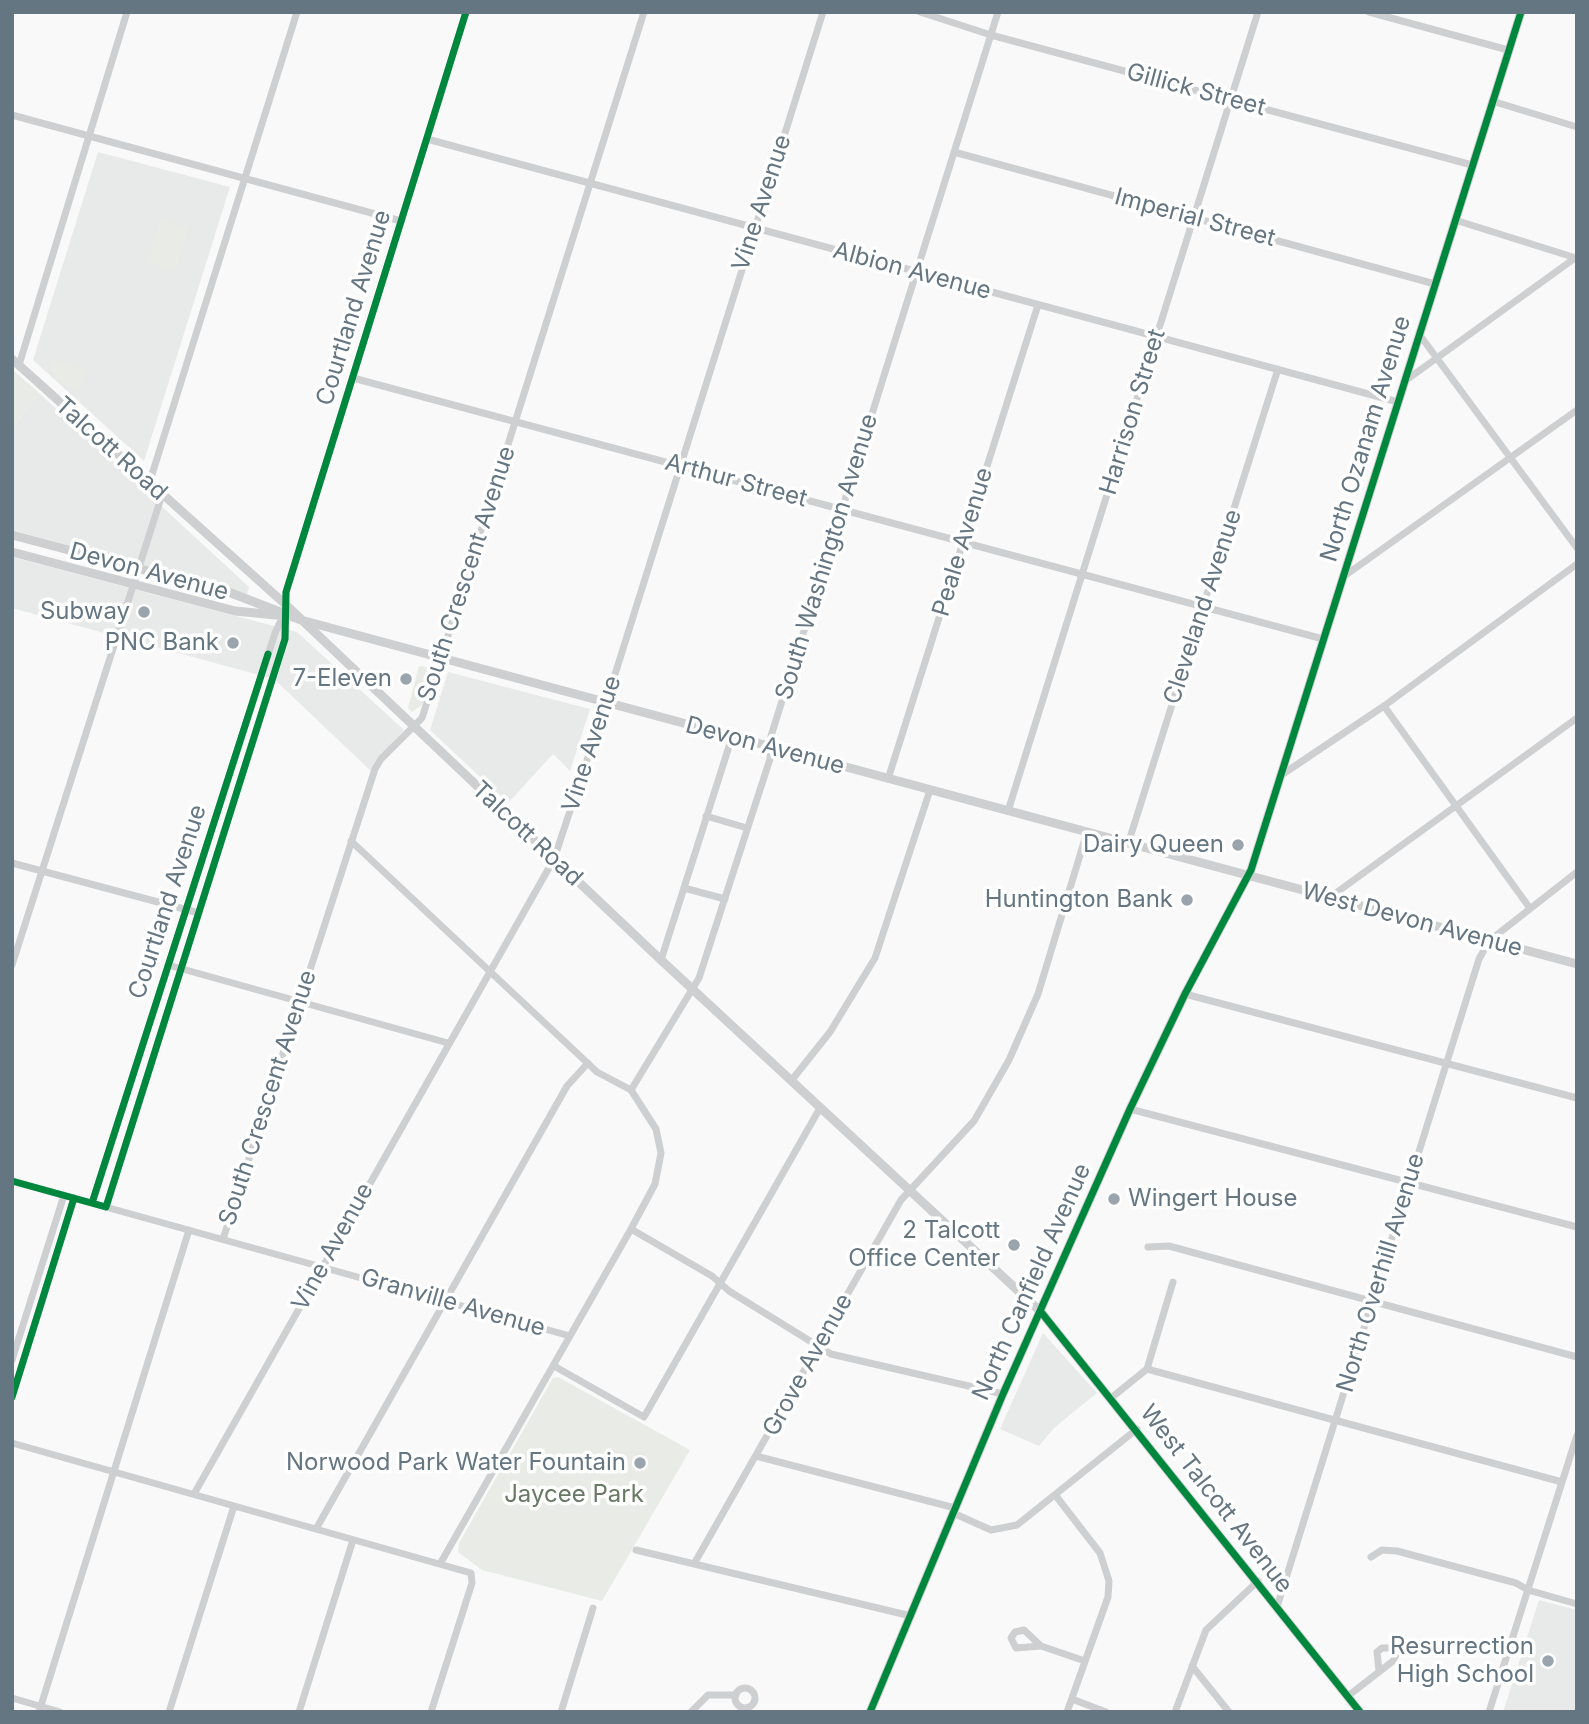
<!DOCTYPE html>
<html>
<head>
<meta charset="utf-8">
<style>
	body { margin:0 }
	#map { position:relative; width:1589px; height:1724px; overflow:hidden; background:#f9f9f9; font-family:Inter,sans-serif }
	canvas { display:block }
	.frame { position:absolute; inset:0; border:14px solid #657683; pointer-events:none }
</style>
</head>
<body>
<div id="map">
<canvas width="1589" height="1724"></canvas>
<div class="frame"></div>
</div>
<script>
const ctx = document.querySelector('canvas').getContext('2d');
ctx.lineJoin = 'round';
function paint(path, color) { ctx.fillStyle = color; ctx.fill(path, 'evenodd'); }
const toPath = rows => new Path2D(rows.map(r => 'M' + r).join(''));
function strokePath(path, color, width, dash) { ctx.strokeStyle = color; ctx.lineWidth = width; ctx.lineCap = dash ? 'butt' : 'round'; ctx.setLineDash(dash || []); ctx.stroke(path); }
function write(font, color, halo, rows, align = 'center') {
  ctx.font = font + ' Inter,sans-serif'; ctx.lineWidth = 7; ctx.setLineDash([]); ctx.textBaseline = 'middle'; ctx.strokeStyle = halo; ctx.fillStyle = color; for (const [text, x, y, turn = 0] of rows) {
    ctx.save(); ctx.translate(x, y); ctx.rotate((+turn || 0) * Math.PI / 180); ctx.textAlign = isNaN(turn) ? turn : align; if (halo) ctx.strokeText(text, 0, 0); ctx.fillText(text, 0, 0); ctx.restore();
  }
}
paint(toPath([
	[98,152,230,187,144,461,33,360],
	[39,393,249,587,247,594,12,530,12,428],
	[12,557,297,632,404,730,377,760,372,772,274,679,12,608],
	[448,672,590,709,570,771,553,754,508,803,430,730],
	[1043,1333,1097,1393,1055,1427,1039,1446,1000,1429],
	[1539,1600,1577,1610,1577,1712,1503,1712]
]), '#e8e9e9');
paint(toPath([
	[160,220,189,228,176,271,147,263],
	[54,360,86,369,79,391,69,388,50,370],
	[12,369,39,393,12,428],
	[419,666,431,668,422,705,412,712,408,708],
	[558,1377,690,1450,602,1601,482,1570,458,1552,459,1543,553,1378]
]), '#e8ebe6');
strokePath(toPath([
	[920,12,991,35,1472,165],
	[1369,12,1508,50],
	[1492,101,1577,127],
	[12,115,401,221],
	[427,139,1398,402],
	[954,152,1435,284],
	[1455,220,1576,258],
	[1419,334,1577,548],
	[19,365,127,12],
	[353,378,1323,639],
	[1405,381,1575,258],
	[149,484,297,12],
	[1343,577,1577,410],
	[1384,706,1529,907],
	[1280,776,1384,706,1577,564],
	[888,779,1038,305],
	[1008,811,1258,12],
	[706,816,747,828],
	[351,841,597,1072,631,1090,656,1129,661,1153,655,1184,631,1229,440,1564],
	[1128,844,1278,369],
	[12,863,199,913],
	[684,888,725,899],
	[1329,898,1577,718],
	[661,960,732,737],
	[12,965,162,495],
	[168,965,448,1043],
	[1185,994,1577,1098],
	[791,1081,830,1032,875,958,930,790],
	[631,1090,699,978,770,759,771,736,998,12],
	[1130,1109,1577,1227],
	[12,1181,570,1336],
	[92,1203,275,633,283,616],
	[106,1207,285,639,286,592,466,12],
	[631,1229,712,1276,729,1291,831,1354,1003,1394],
	[223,1239,375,769,381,759,422,718,644,12],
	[1148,1247,1169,1246,1577,1357],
	[12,1360,64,1195],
	[554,1366,644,1417,820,1108],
	[1147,1369,1562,1482],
	[12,1397,74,1198],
	[1111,1398,1147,1369,1173,1282],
	[12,1443,471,1573,472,1583,431,1712],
	[756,1456,955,1508],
	[194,1494,554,859,606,703,823,12],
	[1056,1496,1100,1553,1109,1581,1108,1597,1067,1712],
	[953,1513,991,1530,1017,1525,1137,1429],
	[316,1529,567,1086,588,1063],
	[636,1550,911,1616],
	[1371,1557,1382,1550,1397,1551,1516,1583,1528,1590,1577,1604],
	[694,1564,901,1200,974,1121,1009,1060,1038,994,1087,832],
	[1277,1607,1479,959,1489,941,1577,872],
	[1041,1646,1016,1648,1011,1638,1015,1632,1024,1630,1041,1646,1085,1661],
	[1192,1666,1229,1712],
	'735 1698a10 10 0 1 1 20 0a10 10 0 1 1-20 0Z',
	[1348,1696,1393,1661,1397,1653,1394,1648,1382,1648,1377,1652,1379,1671],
	[12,1698,60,1712],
	[1072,1699,1106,1712],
	[39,1712,189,1230],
	[169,1712,234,1506],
	[299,1712,353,1540],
	[561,1712,593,1608],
	[691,1712,708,1695,736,1695],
	[1175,1712,1206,1630,1258,1581],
	[1489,1712,1577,1435]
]), '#cecfd0', 7);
strokePath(toPath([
	[12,359,285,604,661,960,1041,1312,1360,1712],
	[12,535,231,593,301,620,1577,964],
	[12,552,235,611,276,615],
	[870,1712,1003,1394,1130,1109,1185,994,1251,870,1521,12]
]), '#cecfd0', 9);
strokePath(toPath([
	[12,1181,106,1207,285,639,286,592,466,12],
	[92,1203,268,654],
	[1041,1312,1360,1712],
	[12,1397,74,1198],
	[870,1712,1003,1394,1130,1109,1185,994,1251,870,1521,12]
]), '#00873e', 7);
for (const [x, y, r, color] of [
	[144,612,7,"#99a4ac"],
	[233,643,7,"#99a4ac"],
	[406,679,7,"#99a4ac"],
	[1238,845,7,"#99a4ac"],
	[1187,900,7,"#99a4ac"],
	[1114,1199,7,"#99a4ac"],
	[1014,1245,7,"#99a4ac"],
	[640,1463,7,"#99a4ac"],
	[1548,1661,7,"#99a4ac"]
]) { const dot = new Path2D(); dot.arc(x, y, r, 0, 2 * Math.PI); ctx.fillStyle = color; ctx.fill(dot); strokePath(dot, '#fff', 2.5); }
write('24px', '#657683', '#fff', [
	["Gillick Street",1196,90,15],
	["Vine Avenue",762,203,-72],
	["Imperial Street",1195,218,15],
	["Albion Avenue",912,271,15],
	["Courtland Avenue",354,308,-73],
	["Harrison Street",1133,412,-73],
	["North Ozanam Avenue",1366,439,-73],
	["Talcott Road",111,449,42],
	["Arthur Street",736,481,15],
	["Peale Avenue",963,542,-73],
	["South Washington Avenue",827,557,-73],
	["Devon Avenue",149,572,15],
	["South Crescent Avenue",467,574,-72],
	["Cleveland Avenue",1203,607,-72],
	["Vine Avenue",592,744,-72],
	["Devon Avenue",765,746,15],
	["Talcott Road",527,834,43],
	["Courtland Avenue",168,902,-72],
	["West Devon Avenue",1412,920,15],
	["South Crescent Avenue",268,1098,-72],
	["Vine Avenue",333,1247,-61],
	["North Overhill Avenue",1381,1273,-73],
	["North Canfield Avenue",1032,1282,-66],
	["Granville Avenue",453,1303,16],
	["Grove Avenue",808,1365,-61],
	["West Talcott Avenue",1216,1499,52]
]);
write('24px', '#657683', '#fff', [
	["Subway",130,612],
	["PNC Bank",219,643],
	["7-Eleven",392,679],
	["Dairy Queen",1224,845],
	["Huntington Bank",1173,900],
	["Wingert House",1128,1199,"left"],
	["2 Talcott",1000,1231],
	["Office Center",1000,1259],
	["Norwood Park Water Fountain",626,1463],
	["Resurrection",1534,1647],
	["High School",1534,1675]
], 'right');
write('24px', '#687a64', '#fff', [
	["Jaycee Park",574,1495]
]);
</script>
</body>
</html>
